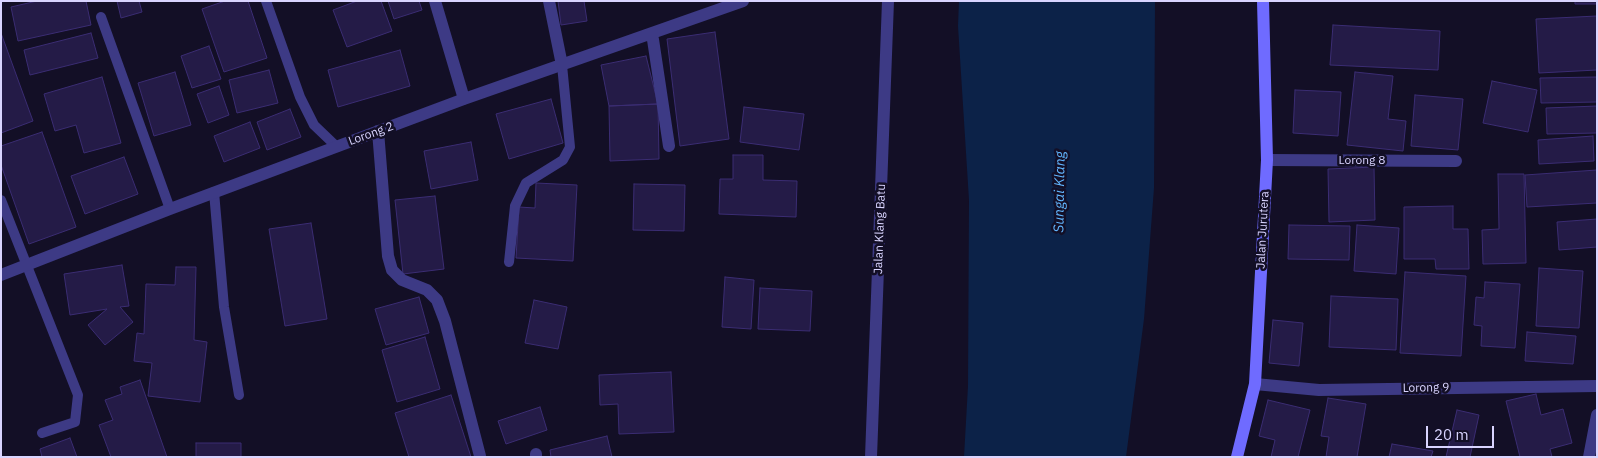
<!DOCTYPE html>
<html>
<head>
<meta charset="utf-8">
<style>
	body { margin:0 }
	#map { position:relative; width:1598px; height:458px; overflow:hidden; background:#130f26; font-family:"IBM Plex Sans",sans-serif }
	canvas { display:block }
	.frame { position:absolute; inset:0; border:2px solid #d9d4ff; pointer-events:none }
	.scale { position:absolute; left:1426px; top:426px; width:68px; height:22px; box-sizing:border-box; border:2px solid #d9d4ff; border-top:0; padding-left:6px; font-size:15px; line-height:18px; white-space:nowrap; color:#d9d4ff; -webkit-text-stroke:4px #130f26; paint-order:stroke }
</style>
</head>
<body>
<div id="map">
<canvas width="1598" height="458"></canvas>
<div class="frame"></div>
<div class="scale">20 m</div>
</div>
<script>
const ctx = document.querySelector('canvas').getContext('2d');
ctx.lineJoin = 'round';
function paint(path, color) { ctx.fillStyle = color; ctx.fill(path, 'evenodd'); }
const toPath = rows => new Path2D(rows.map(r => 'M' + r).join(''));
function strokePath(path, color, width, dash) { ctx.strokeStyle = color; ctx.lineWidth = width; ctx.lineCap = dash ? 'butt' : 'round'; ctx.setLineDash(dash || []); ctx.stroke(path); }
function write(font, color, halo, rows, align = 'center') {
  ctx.font = font + ' "IBM Plex Sans",sans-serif'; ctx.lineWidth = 5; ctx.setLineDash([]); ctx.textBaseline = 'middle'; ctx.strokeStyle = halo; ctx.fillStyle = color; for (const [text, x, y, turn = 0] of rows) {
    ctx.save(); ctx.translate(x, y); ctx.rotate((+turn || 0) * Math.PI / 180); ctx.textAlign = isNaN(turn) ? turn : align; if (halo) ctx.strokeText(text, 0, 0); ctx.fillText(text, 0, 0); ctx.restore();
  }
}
paint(toPath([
	[959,1,1155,1,1154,188,1144,319,1126,457,964,457,968,386,969,200,958,26]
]), '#0c2248');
const building = toPath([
	[37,1,86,1,91,25,18,41,11,7,37,1],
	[117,1,139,1,142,12,121,18,117,1],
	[225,1,248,1,267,58,224,72,202,9,225,1],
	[357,1,381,1,392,31,347,47,333,10,357,1],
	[388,1,419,1,422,10,394,19,388,1],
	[558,1,584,1,587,21,561,25,558,1],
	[1575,1,1597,1,1597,4,1575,4,1575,1],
	[1597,16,1597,70,1539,73,1536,19,1597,16],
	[1333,25,1440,31,1438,70,1330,65,1333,25],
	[715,32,729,139,680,146,667,39,715,32],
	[1,33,33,121,1,133,1,33],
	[91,33,98,58,30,75,24,50,91,33],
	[209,46,221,79,192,88,181,56,209,46],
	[400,50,410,86,338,107,328,70,400,50],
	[646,56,658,104,609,106,601,65,646,56],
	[269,70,278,103,237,113,229,80,269,70],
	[175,72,191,125,154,136,138,83,175,72],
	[1355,72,1393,76,1388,119,1406,121,1403,151,1347,145,1355,72],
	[102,77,121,143,84,153,76,125,55,131,44,94,102,77],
	[1597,77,1597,102,1541,103,1540,78,1597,77],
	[1492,81,1537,90,1528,132,1483,123,1492,81],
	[219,86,229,115,208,123,197,94,219,86],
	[1295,90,1341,92,1338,136,1293,133,1295,90],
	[1415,95,1463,99,1458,150,1411,146,1415,95],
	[551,99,563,143,509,159,496,114,551,99],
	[658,104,659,159,610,161,609,106,658,104],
	[1597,106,1597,133,1547,134,1546,108,1597,106],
	[744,107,804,114,799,150,740,142,744,107],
	[290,109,301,137,267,150,257,122,290,109],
	[250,122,260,148,224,162,214,136,250,122],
	[42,132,76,227,29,244,1,165,1,146,42,132],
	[1593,136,1594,161,1539,164,1538,140,1593,136],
	[471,142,478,180,431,189,424,151,471,142],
	[733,155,763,155,763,180,797,181,796,217,719,214,720,179,733,179,733,155],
	[124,157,138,194,85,214,71,176,124,157],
	[1374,167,1375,220,1329,222,1328,169,1374,167],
	[1597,170,1597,203,1527,207,1525,175,1597,170],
	[1498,174,1524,174,1526,263,1483,264,1482,230,1499,229,1498,174],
	[536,183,577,185,573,261,516,258,519,207,535,208,536,183],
	[634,184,685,185,684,231,633,230,634,184],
	[435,196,444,269,403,274,395,200,435,196],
	[1453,206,1453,229,1468,229,1469,269,1436,269,1435,259,1404,259,1404,207,1453,206],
	[1597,219,1597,247,1559,250,1557,222,1597,219],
	[311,223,327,319,285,326,269,229,311,223],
	[1289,225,1350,226,1349,260,1288,259,1289,225],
	[1357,225,1399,228,1396,274,1354,271,1357,225],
	[122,265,129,306,120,307,133,322,105,345,88,325,107,309,70,315,64,274,122,265],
	[176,267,196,267,194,340,207,342,200,402,148,396,152,363,134,361,137,333,144,334,146,284,175,285,176,267],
	[1539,268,1583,271,1579,328,1536,326,1539,268],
	[1405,272,1466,276,1461,356,1400,353,1405,272],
	[725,277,754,280,751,329,722,327,725,277],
	[1485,282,1520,284,1515,348,1481,346,1482,326,1474,325,1476,297,1484,298,1485,282],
	[760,288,812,291,810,331,758,329,760,288],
	[1331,296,1398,299,1396,350,1329,347,1331,296],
	[419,297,429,333,386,345,375,309,419,297],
	[534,300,567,307,558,349,525,343,534,300],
	[1273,320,1303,323,1299,366,1269,363,1273,320],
	[1527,332,1576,336,1573,364,1525,361,1527,332],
	[425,337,440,389,397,402,382,350,425,337],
	[671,372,674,432,619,434,618,404,600,405,599,375,671,372],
	[140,380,167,457,111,457,99,425,113,420,105,400,122,394,120,387,140,380],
	[1536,394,1541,415,1563,409,1572,443,1550,449,1552,457,1520,457,1506,401,1536,394],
	[451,395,471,457,409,457,395,413,451,395],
	[1328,398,1366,404,1357,457,1326,457,1329,437,1321,436,1328,398],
	[1268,400,1310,410,1298,457,1271,457,1275,440,1259,436,1268,400],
	[540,407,547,430,506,444,498,421,540,407],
	[1457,410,1479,415,1470,457,1446,457,1457,410],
	[607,436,612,457,551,457,550,450,607,436],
	[70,438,77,457,42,457,40,449,70,438],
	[196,443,241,443,241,457,196,457,196,443],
	[1392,444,1433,451,1431,457,1389,457,1392,444]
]);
paint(building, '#241b47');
strokePath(building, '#3b2d73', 1);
strokePath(toPath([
	[266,1,300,97,314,125,337,147],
	[101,17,170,209],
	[214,192,224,307,239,395],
	[1,200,78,395,75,422,42,433],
	[509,262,515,206,526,183,563,160,570,147,562,65]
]), '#3d3a85', 10);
strokePath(toPath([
	[435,1,464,99],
	[549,1,562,65],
	[652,33,669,146],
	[378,131,388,256,392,270,402,280,427,290,437,300,445,321,480,456],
	[1267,160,1456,161],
	[1,275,170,209,464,99,743,1],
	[1255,384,1319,390,1597,386],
	[536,454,536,457],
	[871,457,888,1],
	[1589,457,1597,415]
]), '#3d3a85', 12);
strokePath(toPath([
	[1237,457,1255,384,1267,160,1263,1]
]), '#6f6bff', 12);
write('12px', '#d9d4ff', '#130f26', [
	["Lorong 2",371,134,-20],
	["Lorong 8",1362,161],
	["Jalan Klang Batu",880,229,-88],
	["Jalan Jurutera",1263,230,-87],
	["Lorong 9",1426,388,-1]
]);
write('italic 14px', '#62b6ff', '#130f26', [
	["Sungai Klang",1060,192,-89]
]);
</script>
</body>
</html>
